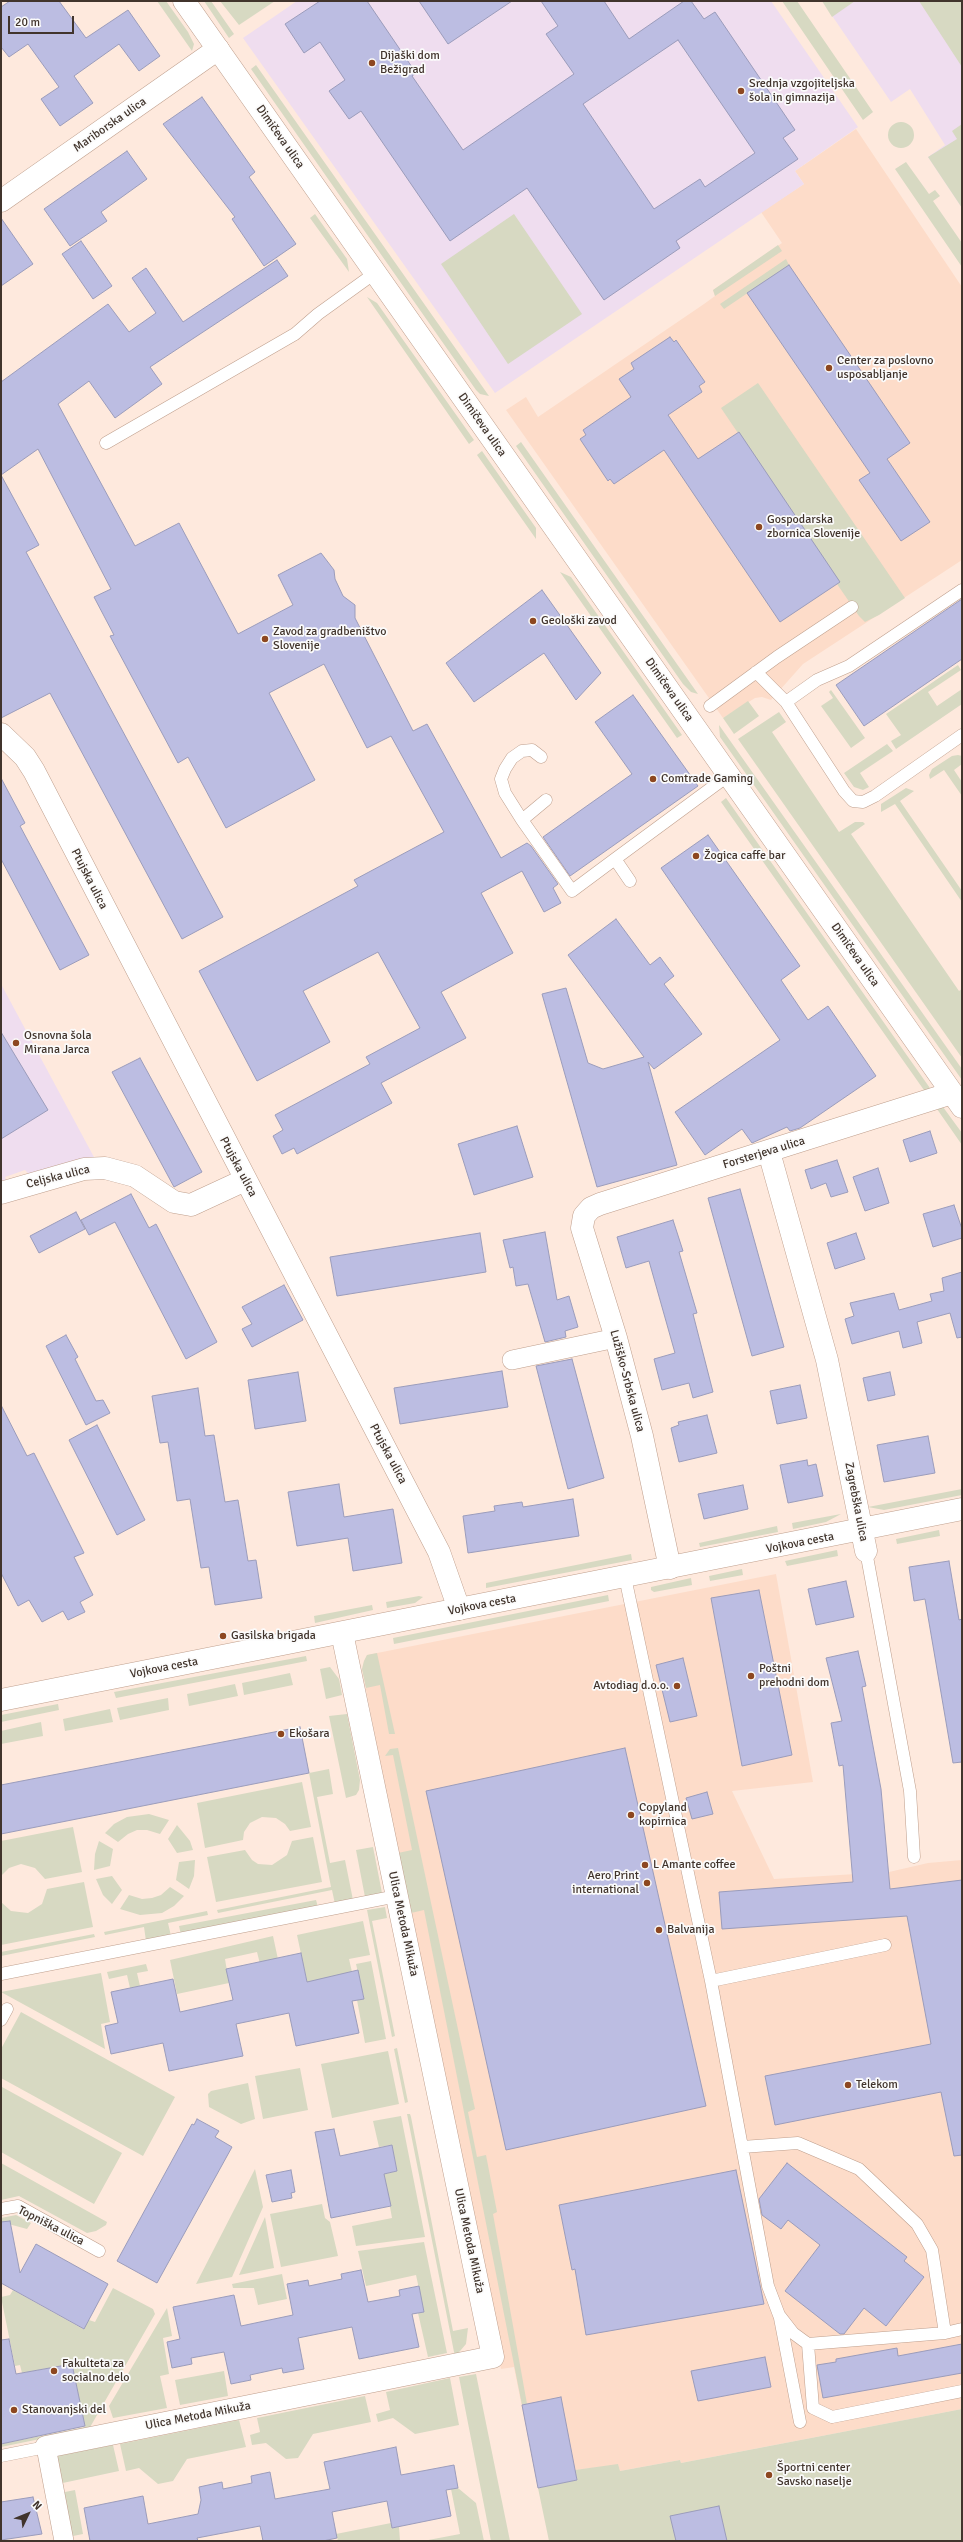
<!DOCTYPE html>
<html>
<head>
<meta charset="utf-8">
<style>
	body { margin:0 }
	#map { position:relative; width:963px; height:2542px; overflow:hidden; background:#fee9dd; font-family:Signika,sans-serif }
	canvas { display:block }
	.frame { position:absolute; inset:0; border:2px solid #41342c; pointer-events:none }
	.north { position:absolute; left:8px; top:2494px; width:40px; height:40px; -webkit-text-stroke:3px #fbfbfb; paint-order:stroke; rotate:47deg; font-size:11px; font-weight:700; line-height:16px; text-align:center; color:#41342c }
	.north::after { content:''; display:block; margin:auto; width:14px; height:18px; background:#41342c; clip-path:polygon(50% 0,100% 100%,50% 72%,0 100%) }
	.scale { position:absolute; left:8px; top:16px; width:66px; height:18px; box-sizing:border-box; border:2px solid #41342c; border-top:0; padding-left:5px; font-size:12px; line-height:14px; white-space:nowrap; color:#41342c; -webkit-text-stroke:3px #fbfbfb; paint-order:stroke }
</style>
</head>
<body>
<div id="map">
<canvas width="963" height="2542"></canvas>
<div class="frame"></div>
<div class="north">N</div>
<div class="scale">20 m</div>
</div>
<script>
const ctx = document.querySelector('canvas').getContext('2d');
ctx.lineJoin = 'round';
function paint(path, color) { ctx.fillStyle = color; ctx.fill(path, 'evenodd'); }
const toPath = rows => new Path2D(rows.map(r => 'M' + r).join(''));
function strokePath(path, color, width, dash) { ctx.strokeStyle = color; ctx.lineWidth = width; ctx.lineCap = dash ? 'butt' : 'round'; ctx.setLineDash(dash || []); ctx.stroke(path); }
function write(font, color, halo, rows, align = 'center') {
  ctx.font = font + ' Signika,sans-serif'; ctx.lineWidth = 3.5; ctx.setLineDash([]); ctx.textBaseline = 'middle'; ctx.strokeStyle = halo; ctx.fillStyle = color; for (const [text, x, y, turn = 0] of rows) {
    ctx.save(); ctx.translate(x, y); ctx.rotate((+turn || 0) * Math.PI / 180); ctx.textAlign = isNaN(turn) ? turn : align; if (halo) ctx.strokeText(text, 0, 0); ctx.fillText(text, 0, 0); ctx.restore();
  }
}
paint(toPath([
	[856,129,962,287,962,560,803,664,771,700,762,697,755,698,723,718,506,410,526,397,538,417,704,304,715,296,713,290,782,243,761,212,804,184,795,171],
	[776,1574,813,1782,732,1791,774,1879,889,1872,928,1863,962,1860,962,2409,681,2463,680,2460,620,2471,618,2465,576,2470,577,2480,538,2488,514,2367,501,2369,379,1757,362,1669,364,1661,367,1655]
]), '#fddcc9');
paint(toPath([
	[297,1,771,1,858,127,795,171,804,184,495,393,243,38],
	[822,1,962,1,962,208,928,157,945,145,910,89,891,102],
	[1,984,95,1159,30,1175,25,1170,5,1177,7,1182,1,1184]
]), '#efddef');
paint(toPath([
	[157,1,166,1,188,32,194,44,192,51],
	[204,1,211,1,234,34,229,38],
	[220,1,275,1,239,25],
	[782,1,797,1,873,112,863,120],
	[822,1,855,1,832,17],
	[919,1,962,1,962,67],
	[256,65,489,396,480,394,476,390,251,69],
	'888 135a13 13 0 1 1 26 0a13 13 0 1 1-26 0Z',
	[962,124,962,208,928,157,957,139,952,131],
	[906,162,929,194,935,190,940,196,933,201,962,243,962,267,895,169],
	[315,214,347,259,349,272,310,218],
	[514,214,582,314,508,364,441,264],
	[778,245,782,251,715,296,713,290],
	[786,259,789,265,724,309,720,304],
	[367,297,377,303,474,440,469,444],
	[758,383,905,598,879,615,865,622,859,616,837,584,839,582,721,408],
	[521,442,698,694,691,692,683,684,516,446],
	[482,451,536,528,536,539,477,455],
	[560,572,571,577,682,735,677,738],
	[958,665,961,670,928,692,937,706,962,689,962,704,896,749,891,741,901,735,886,714],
	[831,690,865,738,851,748,821,706,833,698,829,692],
	[748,701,759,716,734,734,723,718],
	[779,712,786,722,772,732,839,832,855,822,863,822,865,824,851,834,959,991,962,989,962,1058,738,739],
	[719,725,962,1069,962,1080,720,737],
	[887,744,893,751,860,773,869,787,863,790,854,787,844,773],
	[958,755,962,756,962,764,954,770,962,782,962,796,944,770,930,779,929,775,932,769,952,756],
	[906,788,914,791,900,801,962,891,962,902,895,804,881,812,881,804],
	[726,798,932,1091,926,1093,721,802],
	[943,1107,962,1133,962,1145,937,1109],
	[962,1489,962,1495,884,1510,868,1507],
	[841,1514,826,1522,793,1529,792,1523],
	[777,1526,778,1532,700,1547,699,1543],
	[939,1530,940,1536,897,1544,896,1539],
	[837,1550,838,1556,787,1566,785,1561],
	[631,1554,632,1560,486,1588,486,1583],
	[742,1569,743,1575,710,1581,709,1576],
	[691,1578,692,1585,654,1592,651,1590,651,1587],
	[608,1595,609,1601,394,1644,393,1638],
	[419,1596,423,1597,415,1603,387,1608,386,1602],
	[372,1605,373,1610,315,1623,314,1616],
	[377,1653,395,1734,389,1734,380,1685,366,1688,362,1669,364,1661,367,1655],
	[306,1656,307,1661,116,1698,114,1692],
	[330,1667,339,1679,342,1695,326,1699,320,1669],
	[290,1673,293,1685,244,1695,242,1683],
	[235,1684,238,1696,189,1706,187,1694],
	[168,1698,169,1710,120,1720,117,1708],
	[58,1704,59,1710,1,1722,1,1715],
	[110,1709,113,1722,65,1731,63,1719],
	[347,1714,360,1780,359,1790,356,1795,346,1798,329,1716],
	[41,1722,43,1736,1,1744,1,1731],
	[398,1748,475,2109,468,2112,477,2157,486,2155,497,2212,493,2214,527,2404,522,2405,424,1910,411,1913,398,1853,412,1850,393,1755,385,1756,390,1749],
	[329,1769,333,1794,317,1797,330,1863,345,1860,353,1900,335,1904,332,1890,218,1913,217,1910,331,1887,309,1773],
	[302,1782,311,1827,290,1831,285,1824,276,1818,262,1817,250,1823,244,1832,243,1840,205,1848,197,1803],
	[149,1814,169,1820,160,1834,147,1830,137,1830,128,1834,118,1842,105,1833,114,1824,127,1817],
	[177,1825,190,1841,193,1850,177,1853,168,1839],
	[73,1827,82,1872,45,1879,35,1868,21,1864,9,1868,1,1876,1,1841],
	[313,1837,322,1882,216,1902,207,1857,245,1850,252,1860,258,1864,272,1865,287,1855,292,1841],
	[99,1841,113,1849,110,1866,94,1870,95,1854],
	[373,1847,382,1893,365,1897,356,1850],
	[195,1860,194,1876,189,1889,176,1880,179,1862],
	[112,1876,122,1890,112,1904,103,1895,96,1879],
	[84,1882,93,1927,1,1945,1,1902,11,1911,28,1913,42,1904,47,1889],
	[170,1887,184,1896,174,1906,162,1913,140,1915,120,1909,129,1895,142,1899,152,1898,161,1895],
	[316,1900,318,1907,181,1935,179,1926],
	[385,1907,387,1918,372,1921,395,2036,392,2037,367,1910],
	[207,1911,208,1915,168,1923,171,1936,146,1941,144,1927,105,1935,104,1932],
	[363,1921,370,1955,349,1959,352,1972,308,1987,297,1935],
	[94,1934,95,1937,1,1956,1,1952],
	[273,1936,279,1964,261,1968,257,1952,225,1959,229,1983,177,1994,170,1960],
	[371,1961,386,2039,365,2043,357,2000,364,1998,356,1964],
	[146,1964,148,1971,137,1973,140,1986,130,1988,127,1975,109,1979,107,1972],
	[101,1973,110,2022,101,2024,105,2049,1,1992],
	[21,2012,175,2097,143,2156,1,2078,1,2049],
	[397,2048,408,2102,405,2103,394,2049],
	[388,2051,399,2104,332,2118,321,2064],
	[300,2068,308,2110,263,2119,255,2076],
	[248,2083,255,2119,241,2124,209,2107,208,2094,211,2091],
	[2,2087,122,2153,94,2204,1,2152],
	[407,2114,410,2114,411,2117,453,2331,468,2328,466,2344,455,2357],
	[401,2116,425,2237,356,2246,352,2226,392,2218,384,2174,397,2171,392,2145,379,2147,373,2121],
	[1,2163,107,2222,106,2225,96,2231,87,2233,19,2196,1,2200],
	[255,2169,263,2207,232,2277,196,2284],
	[322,2204,325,2218,330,2222,338,2256,281,2267,270,2214],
	[16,2215,31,2223,27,2229,1,2222,1,2218],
	[265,2217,274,2268,239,2275],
	[424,2242,447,2353,428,2357,418,2313,424,2312,416,2275,366,2286,358,2251],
	[282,2274,287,2299,258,2305,254,2288,233,2288,232,2284],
	[113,2288,153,2309,155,2314,89,2429,1,2447,1,2444,85,2427,72,2364,22,2373,20,2365,15,2366,1,2297,10,2295,13,2290,83,2329,89,2320,95,2322],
	[167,2308,172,2336,163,2338,169,2374,160,2376,167,2408,113,2418,109,2406],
	[224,2371,228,2396,180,2405,175,2380],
	[476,2374,510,2541,491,2541,459,2377],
	[450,2378,459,2425,415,2434,393,2418,378,2422,376,2414,390,2410,386,2392],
	[365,2396,371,2422,313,2434,298,2458,286,2459,266,2443,252,2445,250,2435,260,2432,257,2418],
	[962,2409,962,2541,549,2541,538,2488,577,2480,575,2470,618,2464,620,2471,680,2460,681,2463],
	[239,2420,246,2447,187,2459,173,2481,158,2484,139,2468,126,2471,120,2444],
	[113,2445,119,2471,58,2484,52,2457],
	[458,2488,476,2503,484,2541,423,2541,460,2534,451,2489],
	[75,2490,83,2534,73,2536,73,2541,70,2541,60,2493],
	[391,2523,392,2528,399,2527,400,2541,338,2541,336,2534]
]), '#d7d9c2');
const building = toPath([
	[10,1,59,1,86,38,128,10,160,56,139,71,119,44,74,76,93,103,60,126,41,99,59,87,28,44,9,57,1,47,1,7,10,1],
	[320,1,367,1,416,73,412,76,463,150,574,74,546,34,558,26,541,1,604,1,629,39,684,1,691,1,704,19,715,12,795,130,783,138,798,159,676,241,680,248,604,300,527,188,450,241,361,111,349,119,329,91,345,80,320,42,304,53,285,24,320,1],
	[678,40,755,153,705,187,700,179,654,209,583,104,678,40],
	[419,1,512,1,448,44,419,1],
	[202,97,255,172,249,177,296,244,264,266,232,219,235,217,163,124,202,97],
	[127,151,147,179,101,212,107,221,70,246,44,209,127,151],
	[1,218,33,264,1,286,1,218],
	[81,241,112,286,93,299,62,254,81,241],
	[277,260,288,276,150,367,162,384,115,418,89,381,58,404,135,546,179,523,238,634,293,605,278,575,321,553,334,570,335,579,343,596,355,605,355,618,413,731,427,724,501,858,527,843,531,846,558,884,553,888,561,903,544,912,522,871,481,893,513,953,441,992,466,1038,381,1083,392,1103,297,1154,294,1148,282,1154,273,1136,283,1130,275,1115,370,1064,366,1057,420,1028,378,952,303,991,330,1042,257,1081,199,971,358,886,354,880,444,832,391,736,367,748,324,664,269,693,315,780,226,828,188,757,178,763,110,636,114,635,94,597,111,589,38,449,1,475,39,545,26,552,223,917,182,939,50,693,1,718,1,382,108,304,129,332,156,313,132,278,146,268,183,322,277,260],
	[789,265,910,443,887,459,930,522,901,541,859,480,870,473,747,293,789,265],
	[670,337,674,342,676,340,705,382,699,386,702,392,668,415,698,459,739,432,840,582,780,622,664,450,614,484,610,479,608,481,580,439,586,435,583,430,631,397,619,379,634,369,631,363,670,337],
	[542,590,601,673,576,700,544,653,474,702,446,663,542,590],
	[962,599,962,659,864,726,836,685,962,599],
	[633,695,698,786,570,876,543,837,632,774,595,722,633,695],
	[1,778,25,823,20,826,89,955,60,970,1,859,1,778],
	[708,835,800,966,781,980,808,1020,828,1006,876,1076,800,1128,790,1131,787,1127,752,1143,742,1129,705,1155,675,1112,780,1040,661,868,708,835],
	[616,919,650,965,660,957,674,976,664,984,702,1034,654,1069,648,1062,677,1165,597,1187,542,994,566,988,588,1063,603,1069,644,1057,568,955,616,919],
	[1,1032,48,1110,1,1139,1,1032],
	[140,1058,202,1172,174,1187,112,1072,140,1058],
	[517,1126,533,1177,474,1195,458,1144,517,1126],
	[930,1131,937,1153,910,1162,903,1140,930,1131],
	[837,1160,848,1192,831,1197,826,1183,811,1189,805,1170,837,1160],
	[878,1168,889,1203,865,1211,853,1177,878,1168],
	[740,1189,784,1347,752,1356,708,1198,740,1189],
	[131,1194,149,1228,156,1224,217,1342,186,1359,115,1222,89,1235,81,1220,131,1194],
	[954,1205,962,1229,962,1238,933,1247,923,1214,954,1205],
	[76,1212,85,1229,39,1253,30,1236,76,1212],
	[673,1220,683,1251,679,1252,697,1313,693,1314,713,1392,693,1398,689,1383,662,1390,654,1359,675,1353,649,1261,626,1268,617,1237,673,1220],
	[545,1232,557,1300,569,1296,578,1327,565,1331,566,1337,545,1342,528,1284,516,1286,513,1267,510,1268,503,1240,545,1232],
	[480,1233,486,1272,337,1296,330,1257,480,1233],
	[856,1233,865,1259,835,1269,827,1243,856,1233],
	[962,1272,962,1337,957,1338,950,1313,917,1322,922,1343,903,1348,899,1331,852,1344,845,1319,854,1316,850,1303,894,1293,899,1310,932,1301,930,1294,944,1291,942,1278,962,1272],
	[284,1285,303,1320,252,1347,242,1329,252,1324,242,1307,284,1285],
	[66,1335,78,1357,75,1359,96,1401,103,1400,110,1413,86,1425,46,1346,66,1335],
	[572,1359,604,1478,568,1489,536,1366,572,1359],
	[502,1371,508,1407,400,1424,394,1388,502,1371],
	[298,1372,306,1421,255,1429,248,1380,298,1372],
	[890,1372,895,1395,868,1401,863,1378,890,1372],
	[800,1385,807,1418,777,1424,770,1391,800,1385],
	[198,1388,205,1436,214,1435,225,1502,238,1500,248,1561,256,1560,262,1598,215,1605,209,1567,201,1568,190,1499,177,1501,168,1442,160,1443,152,1396,198,1388],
	[1,1405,27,1456,34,1453,84,1553,74,1557,93,1595,80,1602,85,1612,68,1620,63,1611,42,1622,29,1600,18,1606,1,1573,1,1405],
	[707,1415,717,1453,679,1462,671,1428,679,1425,678,1422,707,1415],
	[97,1425,145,1520,117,1535,69,1440,97,1425],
	[928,1436,935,1473,884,1482,877,1445,928,1436],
	[807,1460,808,1466,816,1464,823,1496,788,1503,780,1465,807,1460],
	[339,1484,344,1517,393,1509,402,1563,353,1571,348,1538,297,1546,288,1492,339,1484],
	[743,1485,748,1509,704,1519,698,1494,743,1485],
	[573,1499,579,1536,468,1553,463,1516,495,1511,494,1506,522,1502,523,1507,573,1499],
	[949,1561,959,1620,962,1619,962,1762,953,1763,925,1599,914,1601,909,1567,949,1561],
	[846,1581,854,1617,816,1625,808,1589,846,1581],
	[759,1590,792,1755,742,1766,711,1598,759,1590],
	[858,1651,866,1686,862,1687,881,1789,890,1889,962,1880,962,2155,954,2156,941,2092,775,2125,765,2076,931,2044,907,1916,722,1929,719,1892,853,1882,843,1765,839,1766,831,1723,842,1721,826,1658,858,1651],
	[683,1658,697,1716,670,1722,656,1665,683,1658],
	[300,1727,309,1773,1,1834,1,1785,300,1727],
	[625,1748,706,2106,506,2150,426,1791,625,1748],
	[707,1792,713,1814,692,1819,686,1798,707,1792],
	[301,1953,307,1982,358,1970,364,1999,352,2001,359,2033,296,2046,289,2013,236,2024,243,2056,169,2071,163,2043,111,2054,105,2026,118,2023,111,1992,173,1979,180,2012,233,2000,226,1969,301,1953],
	[197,2119,219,2131,215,2137,232,2147,157,2283,117,2261,192,2124,194,2125,197,2119],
	[334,2129,340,2156,392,2145,397,2171,384,2174,391,2206,331,2218,315,2132,334,2129],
	[787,2163,907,2257,904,2261,924,2277,886,2326,864,2308,844,2334,840,2334,785,2291,820,2245,788,2220,781,2229,762,2215,759,2199,787,2163],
	[291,2170,295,2192,291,2193,292,2198,272,2202,266,2175,291,2170],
	[736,2170,764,2304,586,2335,575,2269,572,2270,559,2205,736,2170],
	[10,2221,20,2273,36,2244,108,2284,84,2329,1,2283,1,2222,10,2221],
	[361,2270,368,2302,400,2296,399,2290,419,2286,424,2312,412,2314,419,2347,359,2359,352,2327,298,2338,304,2369,283,2373,282,2368,250,2375,251,2380,231,2384,224,2352,191,2358,192,2364,172,2368,167,2342,180,2339,173,2307,234,2295,241,2326,293,2315,287,2284,308,2280,309,2286,342,2279,341,2274,361,2270],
	[9,2339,16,2374,72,2364,85,2426,1,2444,1,2340,9,2339],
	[962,2344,962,2373,823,2398,817,2365,836,2362,836,2359,897,2348,898,2356,962,2344],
	[765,2357,771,2387,698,2401,691,2371,765,2357],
	[561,2397,577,2480,538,2488,522,2405,561,2397],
	[396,2447,401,2475,454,2465,458,2488,446,2490,451,2516,392,2528,387,2501,332,2512,337,2538,323,2541,263,2541,260,2526,197,2538,198,2541,90,2541,84,2508,143,2496,148,2524,198,2514,201,2500,199,2487,222,2482,223,2489,252,2483,251,2476,270,2472,275,2499,330,2489,324,2462,396,2447],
	[33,2497,42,2534,1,2540,1,2502,33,2497],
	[719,2506,727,2541,676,2541,670,2516,719,2506]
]);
paint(building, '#bcbde2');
strokePath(building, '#9b9cbb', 1);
const service = toPath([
	[106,443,295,334,318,314,375,273],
	[756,672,786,702,844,791,853,801,863,802,875,796,962,735],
	[786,702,817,680,849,666,962,590],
	[710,706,777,657,852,607],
	[546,800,522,820,572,891,615,859],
	[522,820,505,793,501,779,505,769,512,758,522,751,532,750,541,757],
	[630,881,615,859,729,775],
	[866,1551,910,1791,914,1857],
	[625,1577,711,1981,768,2286,779,2315,793,2333,808,2344,945,2333,962,2329],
	[1,1974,397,1896],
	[711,1981,885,1945],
	[1,2020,7,2009],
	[742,2147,798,2143,859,2169,917,2224,932,2250,945,2333],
	[1,2209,18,2206,99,2251],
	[780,2318,800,2422],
	[808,2344,813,2408,832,2417,962,2391],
	[1,2456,46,2447]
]);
const pedestrian = toPath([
	[512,1360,616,1338],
	[46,2447,64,2541]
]);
const minor = toPath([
	[1,201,218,49],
	[1,734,25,757,34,771,439,1552,459,1609],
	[769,1152,827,1360,866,1551],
	[1,1193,84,1169,105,1168,135,1176,174,1202,191,1205,245,1180],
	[670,1568,642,1436,616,1338,582,1228,584,1216,591,1208,600,1204,952,1093],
	[46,2447,493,2357,342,1633]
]);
const tertiary = toPath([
	[184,1,962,1107],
	[1,1700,962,1509]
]);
strokePath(service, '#bf9f8d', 13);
strokePath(pedestrian, '#bf9f8d', 20);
strokePath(minor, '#bf9f8d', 23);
strokePath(tertiary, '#bf9f8d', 23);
strokePath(service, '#fff', 12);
strokePath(pedestrian, '#fff', 19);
strokePath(minor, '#fff', 22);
strokePath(tertiary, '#fff', 22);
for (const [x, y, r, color] of [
	[372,63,4,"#8d4720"],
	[741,91,4,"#8d4720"],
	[829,368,4,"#8d4720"],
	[759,527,4,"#8d4720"],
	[533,621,4,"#8d4720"],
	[265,639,4,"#8d4720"],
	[653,779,4,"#8d4720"],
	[696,856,4,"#8d4720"],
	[16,1043,4,"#8d4720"],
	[223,1636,4,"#8d4720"],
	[751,1676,4,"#8d4720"],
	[677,1686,4,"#8d4720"],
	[281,1734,4,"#8d4720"],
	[631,1815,4,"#8d4720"],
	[645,1865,4,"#8d4720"],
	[647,1883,4,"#8d4720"],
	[659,1930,4,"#8d4720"],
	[848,2085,4,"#8d4720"],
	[54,2371,4,"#8d4720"],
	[14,2410,4,"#8d4720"],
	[769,2475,4,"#8d4720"]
]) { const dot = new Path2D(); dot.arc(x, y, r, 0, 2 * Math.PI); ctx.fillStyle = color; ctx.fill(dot); strokePath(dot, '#fbfbfb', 1.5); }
write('12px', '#41342c', '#fbfbfb', [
	["Dijaški dom",380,56],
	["Bežigrad",380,70],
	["Srednja vzgojiteljska",749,84],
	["šola in gimnazija",749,98],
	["Center za poslovno",837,361],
	["usposabljanje",837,375],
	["Gospodarska",767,520],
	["zbornica Slovenije",767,534],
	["Geološki zavod",541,621],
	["Zavod za gradbeništvo",273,632],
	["Slovenije",273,646],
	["Comtrade Gaming",661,779],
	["Žogica caffe bar",704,856],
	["Osnovna šola",24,1036],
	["Mirana Jarca",24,1050],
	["Gasilska brigada",231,1636],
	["Poštni",759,1669],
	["prehodni dom",759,1683],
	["Avtodiag d.o.o.",669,1686,"right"],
	["Ekošara",289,1734],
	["Copyland",639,1808],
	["kopirnica",639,1822],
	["L Amante coffee",653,1865],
	["Aero Print",639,1876,"right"],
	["international",639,1890,"right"],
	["Balvanija",667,1930],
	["Telekom",856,2085],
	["Fakulteta za",62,2364],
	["socialno delo",62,2378],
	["Stanovanjski del",22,2410],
	["Športni center",777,2468],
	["Savsko naselje",777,2482]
], 'left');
write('12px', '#41342c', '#fbfbfb', [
	["Mariborska ulica",110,125,-35],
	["Dimičeva ulica",280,137,55],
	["Dimičeva ulica",482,425,55],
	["Dimičeva ulica",669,690,55],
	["Ptujska ulica",89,879,63],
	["Dimičeva ulica",855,955,55],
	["Forsterjeva ulica",764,1153,-17],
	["Ptujska ulica",238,1167,62],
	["Celjska ulica",58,1177,-14],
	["Lužiško-Srbska ulica",627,1381,75],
	["Ptujska ulica",388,1454,62],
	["Zagrebška ulica",856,1502,79],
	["Vojkova cesta",800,1543,-11],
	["Vojkova cesta",482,1605,-11],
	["Vojkova cesta",164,1668,-11],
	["Ulica Metoda Mikuža",403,1924,78],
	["Topniška ulica",51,2226,27],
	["Ulica Metoda Mikuža",469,2241,78],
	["Ulica Metoda Mikuža",198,2416,-11]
]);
</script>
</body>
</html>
